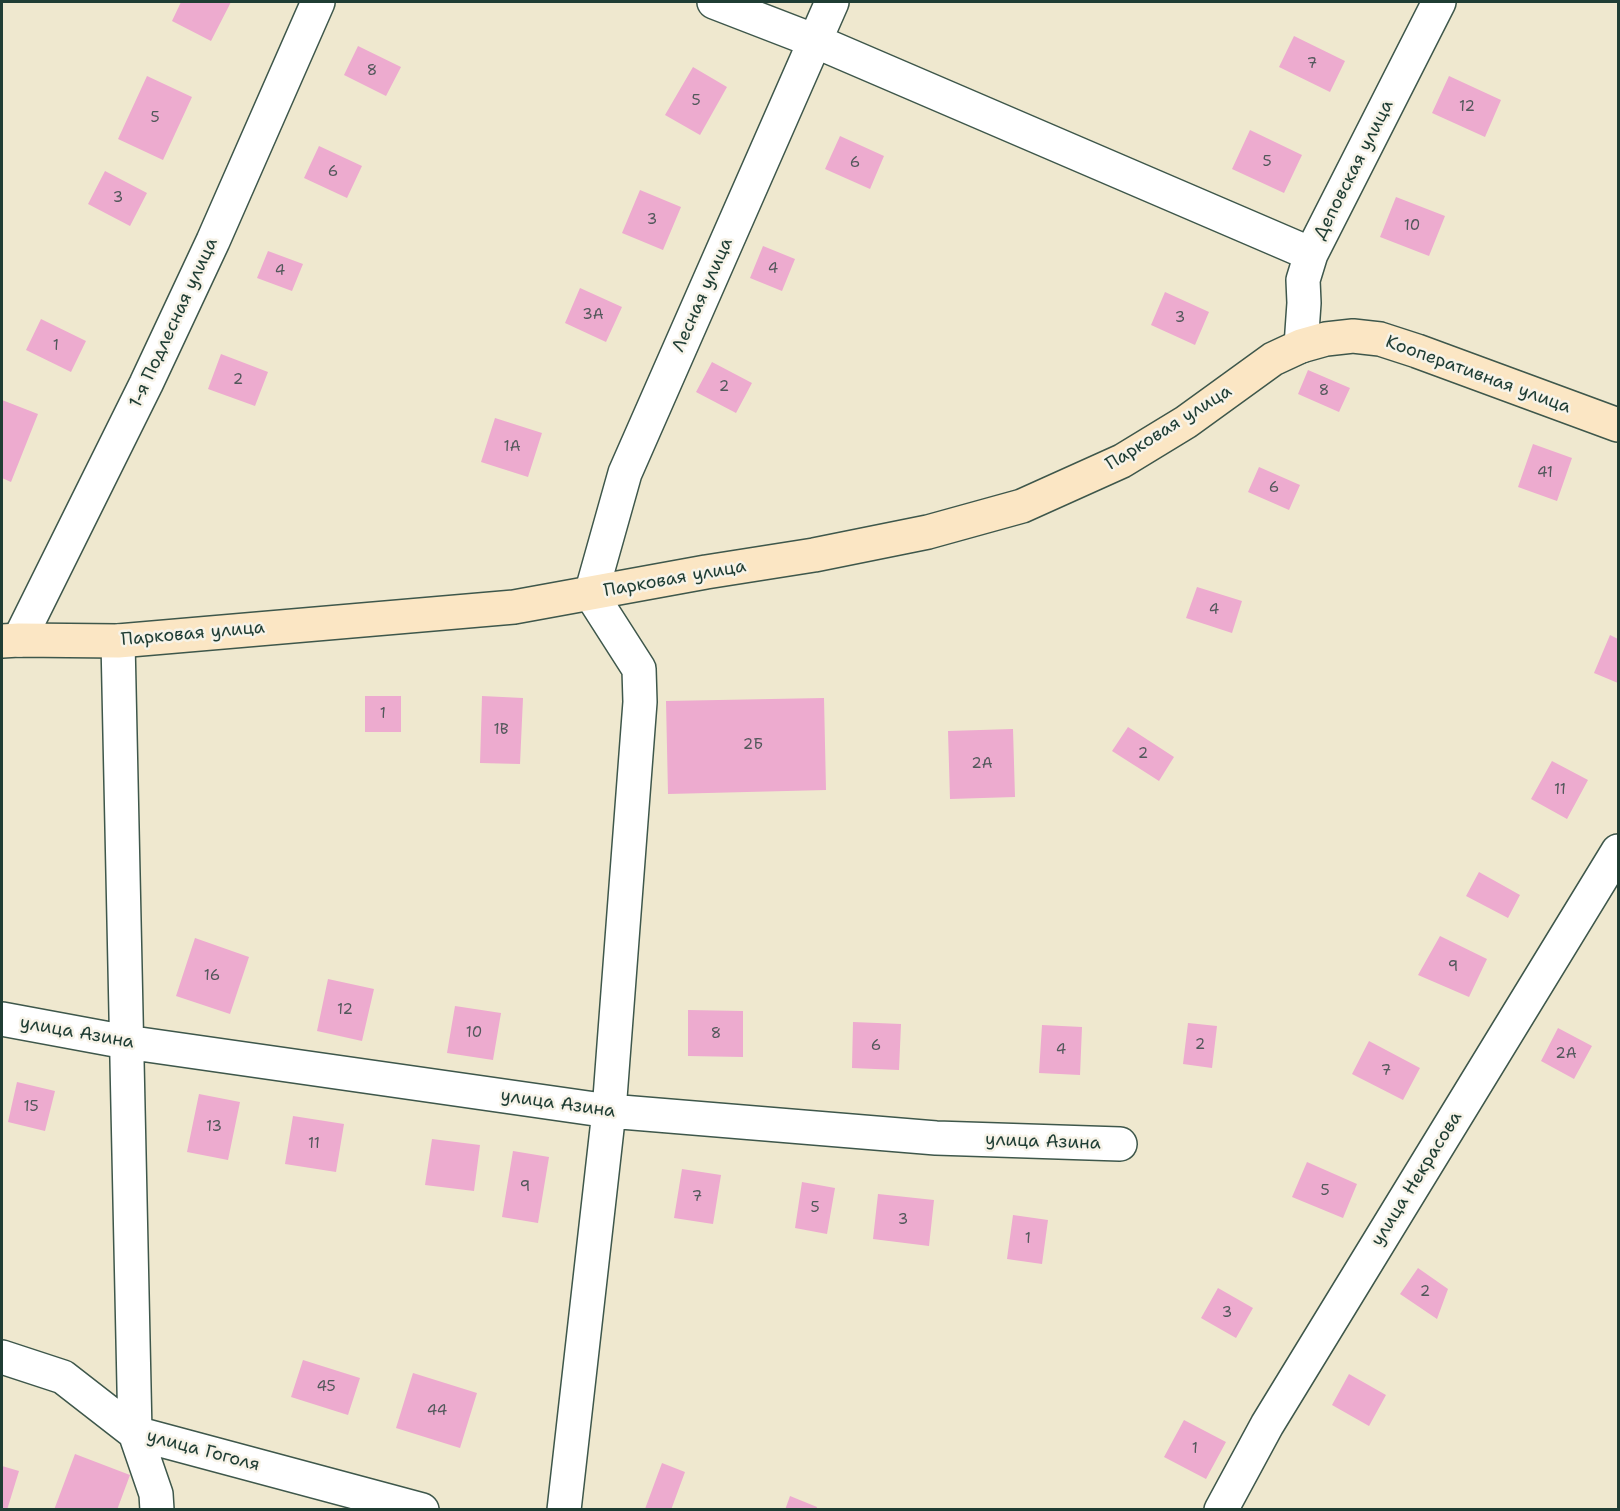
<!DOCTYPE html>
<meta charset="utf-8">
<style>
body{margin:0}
#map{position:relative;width:1620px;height:1511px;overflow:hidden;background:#efe8cf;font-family:"Shantell Sans",sans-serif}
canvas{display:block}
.frame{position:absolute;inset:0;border:3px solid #1f3d34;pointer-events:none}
</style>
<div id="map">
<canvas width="1620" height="1511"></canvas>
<div class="frame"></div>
</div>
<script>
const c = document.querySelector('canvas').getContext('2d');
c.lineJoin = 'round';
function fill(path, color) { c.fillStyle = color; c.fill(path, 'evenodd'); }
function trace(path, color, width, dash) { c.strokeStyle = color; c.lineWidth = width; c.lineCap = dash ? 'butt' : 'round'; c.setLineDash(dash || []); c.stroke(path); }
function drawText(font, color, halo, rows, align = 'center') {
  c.font = font + ' "Shantell Sans",sans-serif'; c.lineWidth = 5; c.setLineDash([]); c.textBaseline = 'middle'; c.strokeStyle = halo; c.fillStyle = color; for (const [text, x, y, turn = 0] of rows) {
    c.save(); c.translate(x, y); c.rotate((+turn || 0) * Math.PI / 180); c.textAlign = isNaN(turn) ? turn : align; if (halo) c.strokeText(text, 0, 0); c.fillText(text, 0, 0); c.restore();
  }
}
const building = new Path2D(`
 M181,2H231L211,41L172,21Z
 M1294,36L1345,61L1330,92L1279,67Z
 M358,46L401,67L386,96L344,75Z
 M693,67L727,87L700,135L665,115Z
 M147,76L192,97L163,160L118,139Z
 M1449,76L1501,100L1485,137L1432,113Z
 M1250,130L1302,155L1284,193L1232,169Z
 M840,136L884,156L870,189L825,169Z
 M319,146L362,166L347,198L304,178Z
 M105,171L147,193L130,226L88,204Z
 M640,190L681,207L663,250L622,233Z
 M1396,197L1445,216L1429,256L1380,237Z
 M763,246L795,259L782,291L750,278Z
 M268,251L303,264L292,291L257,278Z
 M580,288L622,307L606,342L565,323Z
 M1165,292L1209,312L1195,345L1151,325Z
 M41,319L86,341L71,372L26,350Z
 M221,354L268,372L255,406L208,389Z
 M712,362L752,383L736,413L696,392Z
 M1308,370L1350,388L1339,412L1298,394Z
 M2,400L38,414L11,482L2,478Z
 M495,418L542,433L528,477L481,462Z
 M1533,444L1572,458L1557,501L1518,487Z
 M1259,467L1300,485L1289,510L1248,492Z
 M1197,587L1242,601L1232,633L1186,618Z
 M1610,635L1618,639V683L1594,673Z
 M365,696H401V732H365Z
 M482,696L523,698L520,764L480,763Z
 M824,698L826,790L668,794L666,701Z
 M1128,727L1174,757L1159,781L1112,751Z
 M1013,729L1015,797L950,799L948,731Z
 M1552,761L1588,780L1567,819L1531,799Z
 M1479,872L1520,895L1508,918L1466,896Z
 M1440,936L1487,959L1469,997L1418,975Z
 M195,938L249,957L230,1014L176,996Z
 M328,979L374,989L362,1041L317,1031Z
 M455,1006L501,1013L493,1060L447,1053Z
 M688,1010L743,1011V1057L688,1056Z
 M853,1022L901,1024L899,1070L852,1068Z
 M1188,1023L1217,1026L1212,1068L1183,1064Z
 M1042,1025L1082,1027L1080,1075L1039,1073Z
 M1558,1028L1592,1046L1574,1079L1541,1061Z
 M1369,1041L1420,1068L1403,1100L1352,1074Z
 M17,1082L55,1091L45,1131L8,1122Z
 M199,1094L240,1102L228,1160L187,1152Z
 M293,1116L344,1124L336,1172L285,1164Z
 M432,1139L480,1145L474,1191L425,1185Z
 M513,1151L549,1157L538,1223L502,1217Z
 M1307,1162L1357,1184L1343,1218L1292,1197Z
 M682,1169L721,1175L713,1224L674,1218Z
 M802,1182L835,1188L827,1234L795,1228Z
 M878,1194L934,1200L929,1246L873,1239Z
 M1013,1215L1048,1220L1042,1264L1007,1259Z
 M1418,1268L1448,1289L1437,1319L1400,1294Z
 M1218,1288L1253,1308L1236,1338L1201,1318Z
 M303,1360L360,1378L348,1415L291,1397Z
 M413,1373L477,1393L460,1448L396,1428Z
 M1349,1374L1386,1395L1369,1426L1332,1405Z
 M1184,1420L1226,1442L1206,1479L1164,1457Z
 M75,1454L130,1475L117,1510H54Z
 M662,1463L685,1472L671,1510H647L645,1509Z
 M2,1466L19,1471L7,1510H2Z
 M790,1496L817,1507L816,1510H785Z`);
const street = new Path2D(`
 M714,2L815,41L1311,254
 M1301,346L1304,303L1303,280L1311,254L1439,2
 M19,640L146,384L213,241L318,2
 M118,641L135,1433L156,1494L157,1510
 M2,1019L126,1042L609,1111L936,1138L1120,1144
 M2,1357L63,1377L135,1433L422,1510
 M564,1510L609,1111L640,702L639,669L591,594L625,473L832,2
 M1221,1510L1267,1425L1618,851`);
const secondary = new Path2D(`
 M2,641L19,640L118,641L514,607L706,572L814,555L928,532L1022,506L1122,461L1186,422L1273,359L1301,346L1326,339L1353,336L1380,339L1417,351L1618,425`);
const numberNames = [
 ["7",1312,64],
 ["8",372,71],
 ["5",696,101],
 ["12",1467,107],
 ["5",155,118],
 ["5",1267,162],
 ["6",855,163],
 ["6",333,172],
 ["3",118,198],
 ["3",652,220],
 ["10",1412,226],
 ["4",773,269],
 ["4",280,271],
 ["3А",593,315],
 ["3",1180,318],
 ["1",56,346],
 ["2",238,380],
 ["2",724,387],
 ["8",1324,391],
 ["1А",512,447],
 ["41",1545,473],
 ["6",1274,488],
 ["4",1214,610],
 ["1",383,714],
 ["1В",501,730],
 ["2Б",753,745],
 ["2",1143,754],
 ["2А",982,764],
 ["11",1560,790],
 ["9",1453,967],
 ["16",212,976],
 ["12",345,1010],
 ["10",474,1033],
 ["8",716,1034],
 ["2",1200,1045],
 ["6",876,1046],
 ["4",1061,1050],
 ["2А",1566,1054],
 ["7",1386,1071],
 ["15",31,1107],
 ["13",214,1127],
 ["11",314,1144],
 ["9",525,1187],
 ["5",1325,1191],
 ["7",697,1197],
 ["5",815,1208],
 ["3",903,1220],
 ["1",1028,1239],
 ["2",1425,1292],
 ["3",1227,1313],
 ["45",326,1387],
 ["44",437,1411],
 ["1",1195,1449]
];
const streetNames = [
 ["Деповская улица",1354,170,-63],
 ["Лесная улица",703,295,-66],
 ["1-я Подлесная улица",174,323,-65],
 ["Кооперативная улица",1478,375,20],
 ["Парковая улица",1169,428,-32],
 ["Парковая улица",675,579,-10],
 ["Парковая улица",193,634,-5],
 ["улица Азина",77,1033,10],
 ["улица Азина",558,1104,8],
 ["улица Азина",1043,1142,2],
 ["улица Некрасова",1417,1179,-58],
 ["улица Гоголя",203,1451,15]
];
fill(building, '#edabcf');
trace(street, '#3e574b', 36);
trace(secondary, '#3e574b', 36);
trace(street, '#fff', 33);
trace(secondary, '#fbe6c4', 33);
drawText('15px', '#52585b', null, numberNames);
drawText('18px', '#1f3d34', '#f7f3e8', streetNames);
</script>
